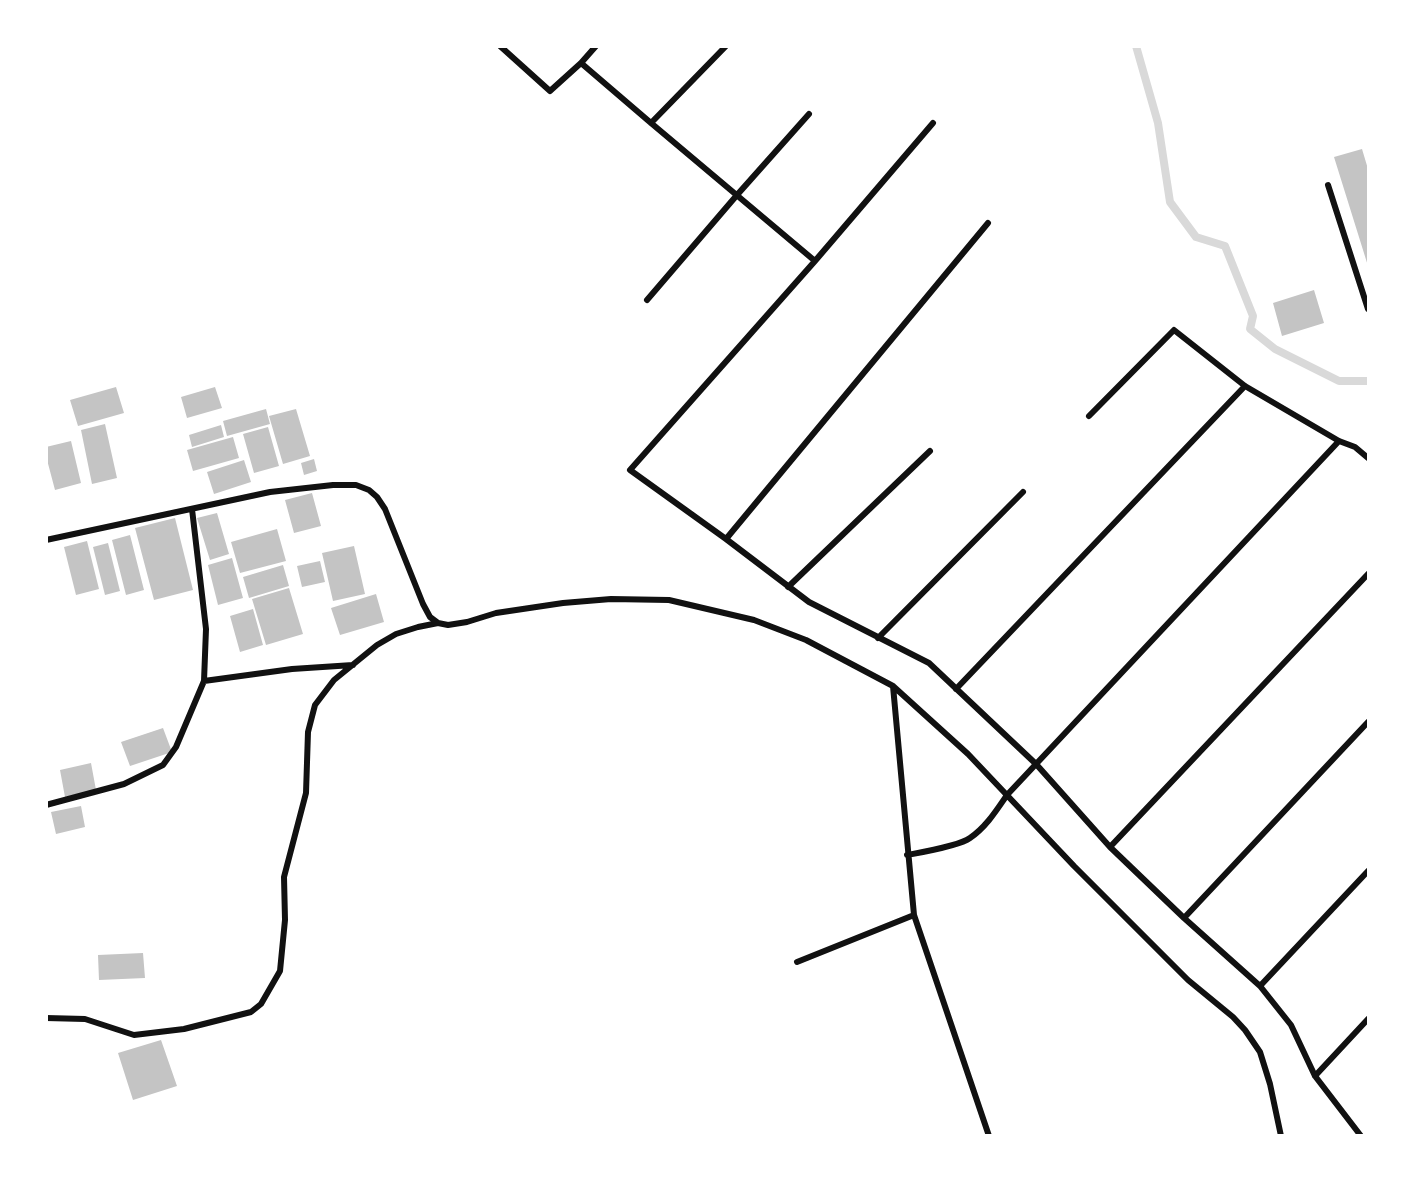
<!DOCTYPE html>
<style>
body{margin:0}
#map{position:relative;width:1415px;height:1182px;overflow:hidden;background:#fff;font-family:Quicksand,sans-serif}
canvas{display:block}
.frame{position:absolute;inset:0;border:48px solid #fff;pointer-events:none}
</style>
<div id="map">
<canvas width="1415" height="1182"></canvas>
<div class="frame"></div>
</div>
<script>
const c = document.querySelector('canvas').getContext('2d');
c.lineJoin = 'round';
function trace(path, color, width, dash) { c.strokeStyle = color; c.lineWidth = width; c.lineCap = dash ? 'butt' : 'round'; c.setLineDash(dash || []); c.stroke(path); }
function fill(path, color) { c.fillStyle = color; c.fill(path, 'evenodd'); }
const stream = new Path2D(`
 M1136,46L1158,123L1170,202L1196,237L1225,246L1253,316L1250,329L1275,349L1339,381H1368`);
const building = new Path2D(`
 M1362,149L1368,169V266L1334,157Z
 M1314,290L1324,323L1282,336L1273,303Z
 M116,387L124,413L78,426L70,400Z
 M215,387L222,408L187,418L181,397Z
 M266,409L270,424L227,436L223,421Z
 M296,409L310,456L283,464L269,416Z
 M105,424L117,478L92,484L81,430Z
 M221,425L224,437L192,447L189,435Z
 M268,427L279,466L254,473L243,434Z
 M233,437L239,458L193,471L187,450Z
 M71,441L81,483L55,490L46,456V447Z
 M314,459L317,471L304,475L301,463Z
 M244,460L251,482L214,494L207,472Z
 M312,493L321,526L294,533L285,500Z
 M217,513L229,554L210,560L197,518Z
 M175,518L193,590L154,600L135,528Z
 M277,529L286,561L240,573L231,542Z
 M130,535L144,590L126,595L112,540Z
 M87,541L99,589L76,595L64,547Z
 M108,543L120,591L105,595L93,547Z
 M354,546L365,594L333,601L322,553Z
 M232,558L243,598L218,605L208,565Z
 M320,561L325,582L302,587L297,566Z
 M283,565L289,586L249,598L243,577Z
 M289,588L303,634L266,645L252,599Z
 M376,594L384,622L340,635L331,608Z
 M253,609L263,645L240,652L230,616Z
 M163,728L172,752L130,766L121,742Z
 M91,763L96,790L65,797L60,770Z
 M81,806L85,827L56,834L51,812Z
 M143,953L145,978L99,980L98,955Z
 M161,1040L177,1086L133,1100L118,1053Z`);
const minor = new Path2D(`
 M500,46L550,91L581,63
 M596,46L581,63L651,123L815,261
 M651,123L726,46
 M933,123L815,261L630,470L726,539L809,602L929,663L1036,764L1110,847L1184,918L1260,986L1291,1025L1315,1076L1361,1136
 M1328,185L1368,309
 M647,300L737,195L809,114
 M1089,416L1174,330L1245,386L1339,441L1355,447L1368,458
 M192,509L206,629L204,681L292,669L353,665
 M726,539L988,223
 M46,540L270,492L333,485H356L369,490L377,497L385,509L423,604L430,617L438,623L448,625L467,622L496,613L563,603L611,599L669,600L754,620L806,640L893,686L968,754L1074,866L1188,980L1233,1017L1245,1030L1260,1052L1270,1084L1281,1136
 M788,587L930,451
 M878,638L1023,492
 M893,686L914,915L989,1136
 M956,689L1245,386
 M46,805L124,784L163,765L176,747L204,681
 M1110,847L1368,574
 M907,855C923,852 959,846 970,838C986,827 996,811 1007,795L1339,441
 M1184,918L1368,722
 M797,962L914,915
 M1260,986L1368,871
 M46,1018L85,1019L134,1035L184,1029L251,1012L261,1004L280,971L285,920L284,877L306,793L308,732L315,705L334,680L377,645L396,634L418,627L438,623
 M1315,1076L1368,1019`);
trace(stream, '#d9d9d9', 8);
fill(building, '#c4c4c4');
trace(minor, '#111', 6);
</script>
